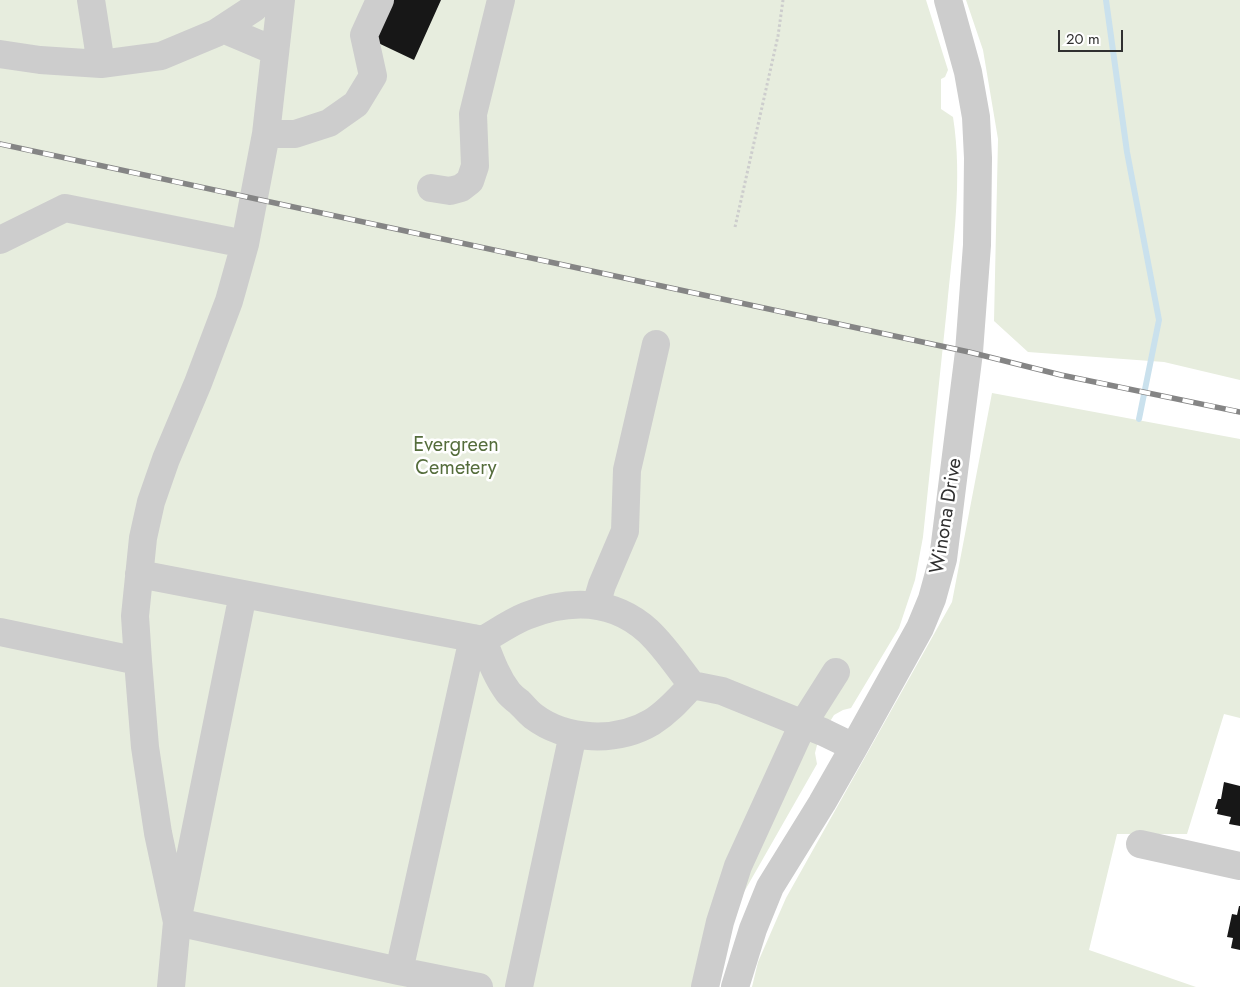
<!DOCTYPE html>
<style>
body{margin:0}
#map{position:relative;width:1240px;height:987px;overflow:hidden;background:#fff;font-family:Jost,sans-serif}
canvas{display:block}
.scale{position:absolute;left:1058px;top:30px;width:65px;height:22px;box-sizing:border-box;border:2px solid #303030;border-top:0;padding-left:6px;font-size:15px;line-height:18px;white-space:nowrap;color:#303030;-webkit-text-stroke:4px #fff;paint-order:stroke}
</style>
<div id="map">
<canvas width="1240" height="987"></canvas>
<div class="scale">20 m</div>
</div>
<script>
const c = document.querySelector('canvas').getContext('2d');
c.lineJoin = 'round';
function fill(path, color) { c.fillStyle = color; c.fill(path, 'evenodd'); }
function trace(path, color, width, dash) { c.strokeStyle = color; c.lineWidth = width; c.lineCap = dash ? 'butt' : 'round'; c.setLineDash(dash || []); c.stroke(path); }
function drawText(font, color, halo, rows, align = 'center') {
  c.font = font + ' Jost,sans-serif'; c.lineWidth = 5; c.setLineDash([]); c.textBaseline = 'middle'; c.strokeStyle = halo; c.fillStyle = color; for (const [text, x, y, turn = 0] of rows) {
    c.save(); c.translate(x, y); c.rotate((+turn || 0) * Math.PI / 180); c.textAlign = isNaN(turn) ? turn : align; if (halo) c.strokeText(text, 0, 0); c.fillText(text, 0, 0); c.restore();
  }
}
const green = new Path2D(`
 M0,0H926L948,70L945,77L941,79V109L953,117C963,180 953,244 947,307C939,383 931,460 923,537L915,580L899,628L851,708L843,710L834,715L818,741L815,753L817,764L740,899L711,987H0Z
 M966,0H1240V380L1164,362L1028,352L994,321L998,139L983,50Z
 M992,393L1240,439V718L1224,714L1187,834H1117L1089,950L1196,987H752L758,962L786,898L952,602Z`);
const stream = new Path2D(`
 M1106,0L1127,152L1159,320L1139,419`);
const building = new Path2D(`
 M393,0H441L414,60L374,41Z
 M1224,782L1240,786V826L1229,824L1231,817L1217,814L1218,809H1215L1218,799H1221Z
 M1239,906H1240V950L1231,948L1233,938L1227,937L1232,914L1237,915Z`);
const path = new Path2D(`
 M735,227L778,36L783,0`);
const minor = new Path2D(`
 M91,0L101,64
 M223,29L275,51
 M0,54L40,60L101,64L161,56L216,33L254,8L261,0
 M266,134H295L329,123L356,104L373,76L364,35L380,0
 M431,188L450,191L461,188L470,181L475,166L473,114L501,0
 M0,240L65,208L245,244
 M139,574L483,640C497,632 511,622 526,616C569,599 613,599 648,631C665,647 678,667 692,685L722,691L823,732L854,747
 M243,594L177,922L399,971L479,987
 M596,605L602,585L625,531L627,470L656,344
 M0,632L138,661
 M483,640C490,658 496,676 508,692C511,696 515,699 519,702C524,707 528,712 533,716C566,741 617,743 652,722C668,712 680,698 692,685
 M1140,844L1240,866
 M399,971L473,638
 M171,987L177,922L158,833L145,747L138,661L135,616L143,538L151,502L166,459L198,383L229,301L245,244L266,134L281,0
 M519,987L573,734
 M705,987L720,922L738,866L803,724L836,672
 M735,987L753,929L770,887L822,803L854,747L920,628L932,599L943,559L969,352L977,245L978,158L976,117L968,72L948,0`);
const rail = new Path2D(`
 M0,144L969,352L1061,375L1240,412`);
const parkNames = [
 ["Evergreen",456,446],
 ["Cemetery",456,469]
];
const streetNames = [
 ["Winona Drive",947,516,-81]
];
fill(green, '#e7edde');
trace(stream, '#cae1ed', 6);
fill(building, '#171717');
trace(path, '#cdcdcd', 3, [2.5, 2.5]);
trace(minor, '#cdcdcd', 28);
trace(rail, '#858585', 5.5);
trace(rail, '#fff', 4, [11]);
drawText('20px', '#556d3c', '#fff', parkNames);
drawText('20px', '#303030', '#fff', streetNames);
</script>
